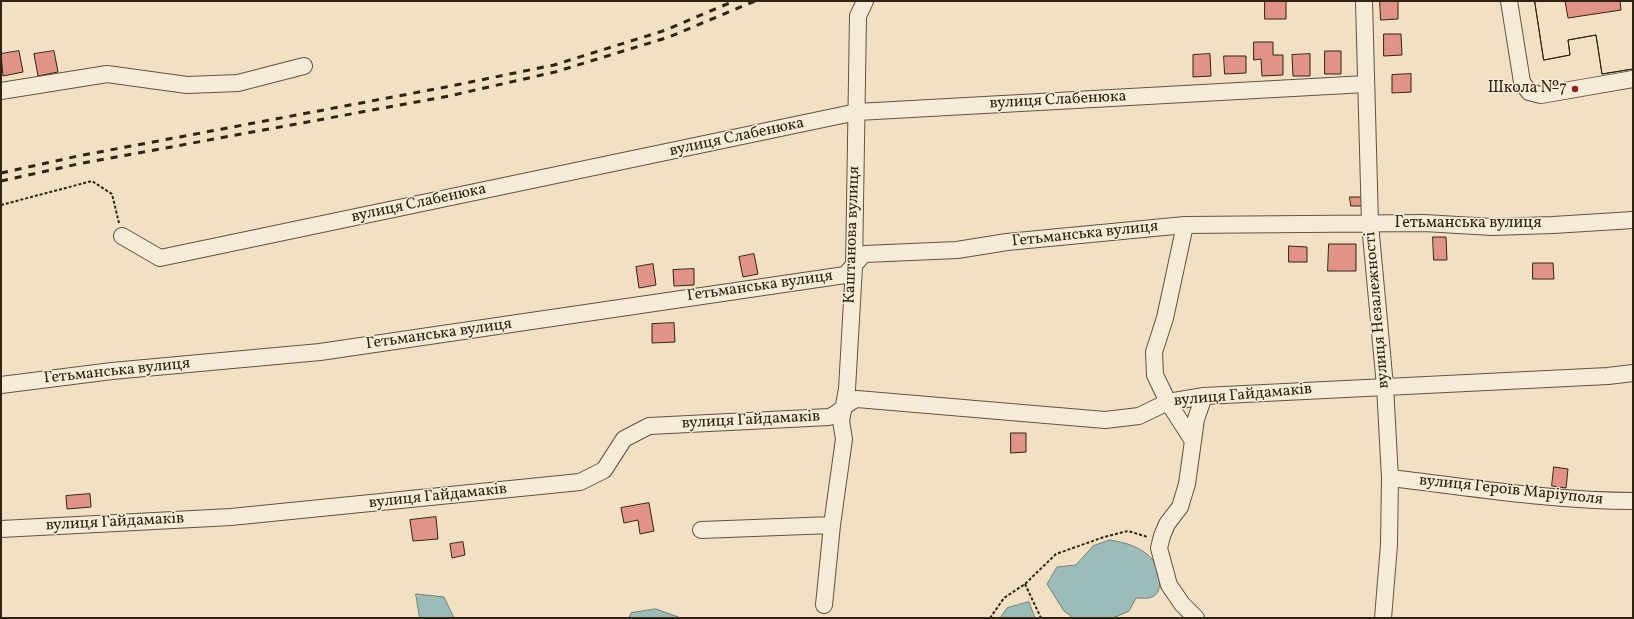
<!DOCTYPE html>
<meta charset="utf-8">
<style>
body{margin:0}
#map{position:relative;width:1634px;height:619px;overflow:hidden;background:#f1e0c4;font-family:Vollkorn,serif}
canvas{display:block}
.frame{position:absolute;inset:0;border:2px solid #312311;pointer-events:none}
</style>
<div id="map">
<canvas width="1634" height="619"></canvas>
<div class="frame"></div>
</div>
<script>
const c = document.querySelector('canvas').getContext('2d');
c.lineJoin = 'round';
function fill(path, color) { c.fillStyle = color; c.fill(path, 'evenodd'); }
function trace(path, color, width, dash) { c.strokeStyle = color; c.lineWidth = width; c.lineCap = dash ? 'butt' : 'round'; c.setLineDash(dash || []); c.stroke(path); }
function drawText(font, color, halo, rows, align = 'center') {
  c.font = font + ' Vollkorn,serif'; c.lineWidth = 3; c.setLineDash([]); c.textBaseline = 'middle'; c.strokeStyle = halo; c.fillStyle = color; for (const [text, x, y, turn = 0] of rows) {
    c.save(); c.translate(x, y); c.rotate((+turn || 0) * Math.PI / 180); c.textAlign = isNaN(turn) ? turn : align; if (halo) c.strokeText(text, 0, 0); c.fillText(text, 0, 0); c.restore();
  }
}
const water = new Path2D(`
 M1110,540C1126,543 1140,546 1152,559C1159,567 1165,592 1152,597C1148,599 1141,598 1136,598L1129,611L1113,618H1070L1071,616L1064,611L1047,584L1057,567L1076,565L1093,546Z
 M416,594L444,597L454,618H420Z
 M1029,602L1035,618H1000L1007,608Z
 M656,609L681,618H629L631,613Z`);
const building = new Path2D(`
 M1265,1H1286V19H1265Z
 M1380,1H1398V19L1381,20Z
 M1535,1H1565L1568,18L1621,10L1620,1H1633V69L1602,74L1596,35L1568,40L1570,55L1544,60Z
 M1535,1H1633V69L1602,74L1596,35L1568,40L1570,55L1544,60Z
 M1384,34H1401L1402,55L1384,56Z
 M1254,42H1273V55H1283V75L1262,76L1261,59L1254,60Z
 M19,51L23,72L3,76L1,54Z
 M54,51L58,72L38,76L34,54Z
 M1325,51H1341V74H1325Z
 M1210,54L1211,76L1193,77V55Z
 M1310,54V76H1293L1292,55Z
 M1224,56H1246V73L1225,74Z
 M1411,74V92L1392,93V75Z
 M1350,197H1362V206H1351Z
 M1433,237H1446L1447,260H1434Z
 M1329,244H1356V271H1328Z
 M1289,246L1307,247V262H1289Z
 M754,254L758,274L743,277L739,257Z
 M1533,263H1553L1554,279H1533Z
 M653,264L656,285L639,288L636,267Z
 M694,269V285L674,286L673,270Z
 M674,323L675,342L652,343V324Z
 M1011,433H1026V452L1011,453Z
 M1554,467L1568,469L1566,488L1552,486Z
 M90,494L91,507L67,509L66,496Z
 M649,503L654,531L640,534L638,520L624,523L621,508Z
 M436,517L438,539L413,541L410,520Z
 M463,542L465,555L452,558L450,544Z`);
const path = new Path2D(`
 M1,205L92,181L112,194L119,223
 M1025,584L1041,618
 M990,618L1004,598L1025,584L1056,554L1104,537L1128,531L1148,537`);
const minor = new Path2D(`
 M1364,1L1370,224L1385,386L1390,478L1389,545L1383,618
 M1509,1L1522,82L1529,92L1541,95L1633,79
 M1,91L107,74L187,85L238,83L304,66
 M1185,225L1165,318L1154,352L1155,375L1168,402L1193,441
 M122,236L160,258L857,112L1366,84
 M1,385L112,371L320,352L845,275L864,254L957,250L1007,242L1185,225L1424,223L1492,227L1553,225L1633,220
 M1390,478C1469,487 1553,501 1633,501
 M1,529L231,517L580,482L604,470L624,439L649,426L829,417C841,413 846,402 857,399L1105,420L1139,416L1168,402L1204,396L1608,376L1633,373
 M701,530L832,525
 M824,605L832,525L844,439L841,421L847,389L854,267L858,16L865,1
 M1196,618L1182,604L1169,585L1159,548L1162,536L1167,524L1180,507L1187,484L1196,419L1204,396`);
const rail = new Path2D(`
 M1,173L78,156L446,87L554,65L666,30L734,1
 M1,181L78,164L449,96L555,72L669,37L755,1`);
const markers = [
 [1575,89,4,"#8f2418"]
];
const poiNames = [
 ["Школа №7",1567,89]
];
const streetNames = [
 ["вулиця Слабенюка",1058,101,-3],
 ["вулиця Слабенюка",737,138,-12],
 ["вулиця Слабенюка",419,204,-12],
 ["Гетьманська вулиця",1468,224],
 ["Каштанова вулиця",853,235,-88],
 ["Гетьманська вулиця",1085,235,-6],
 ["Гетьманська вулиця",760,287,-8],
 ["вулиця Незалежності",1378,310,-95],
 ["Гетьманська вулиця",439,335,-8],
 ["Гетьманська вулиця",117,372,-6],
 ["вулиця Гайдамаків",1243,396,-5],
 ["вулиця Гайдамаків",751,421,-3],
 ["вулиця Героїв Маріуполя",1511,491,6],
 ["вулиця Гайдамаків",438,497,-6],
 ["вулиця Гайдамаків",115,523,-3]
];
fill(water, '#9cbcba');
trace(water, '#717f76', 1);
fill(building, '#e19388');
trace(building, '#312311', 1);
trace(minor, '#61523e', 18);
trace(path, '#312311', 2, [3, 2]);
trace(minor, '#f6ebd9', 16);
trace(rail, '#312311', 3, [7, 7]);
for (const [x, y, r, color] of markers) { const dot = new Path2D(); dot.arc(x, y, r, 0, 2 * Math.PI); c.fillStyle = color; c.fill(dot); trace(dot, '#f6ebd9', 1.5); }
drawText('16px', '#312311', '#f6ebd9', poiNames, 'right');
drawText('16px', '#312311', '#f6ebd9', streetNames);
</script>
